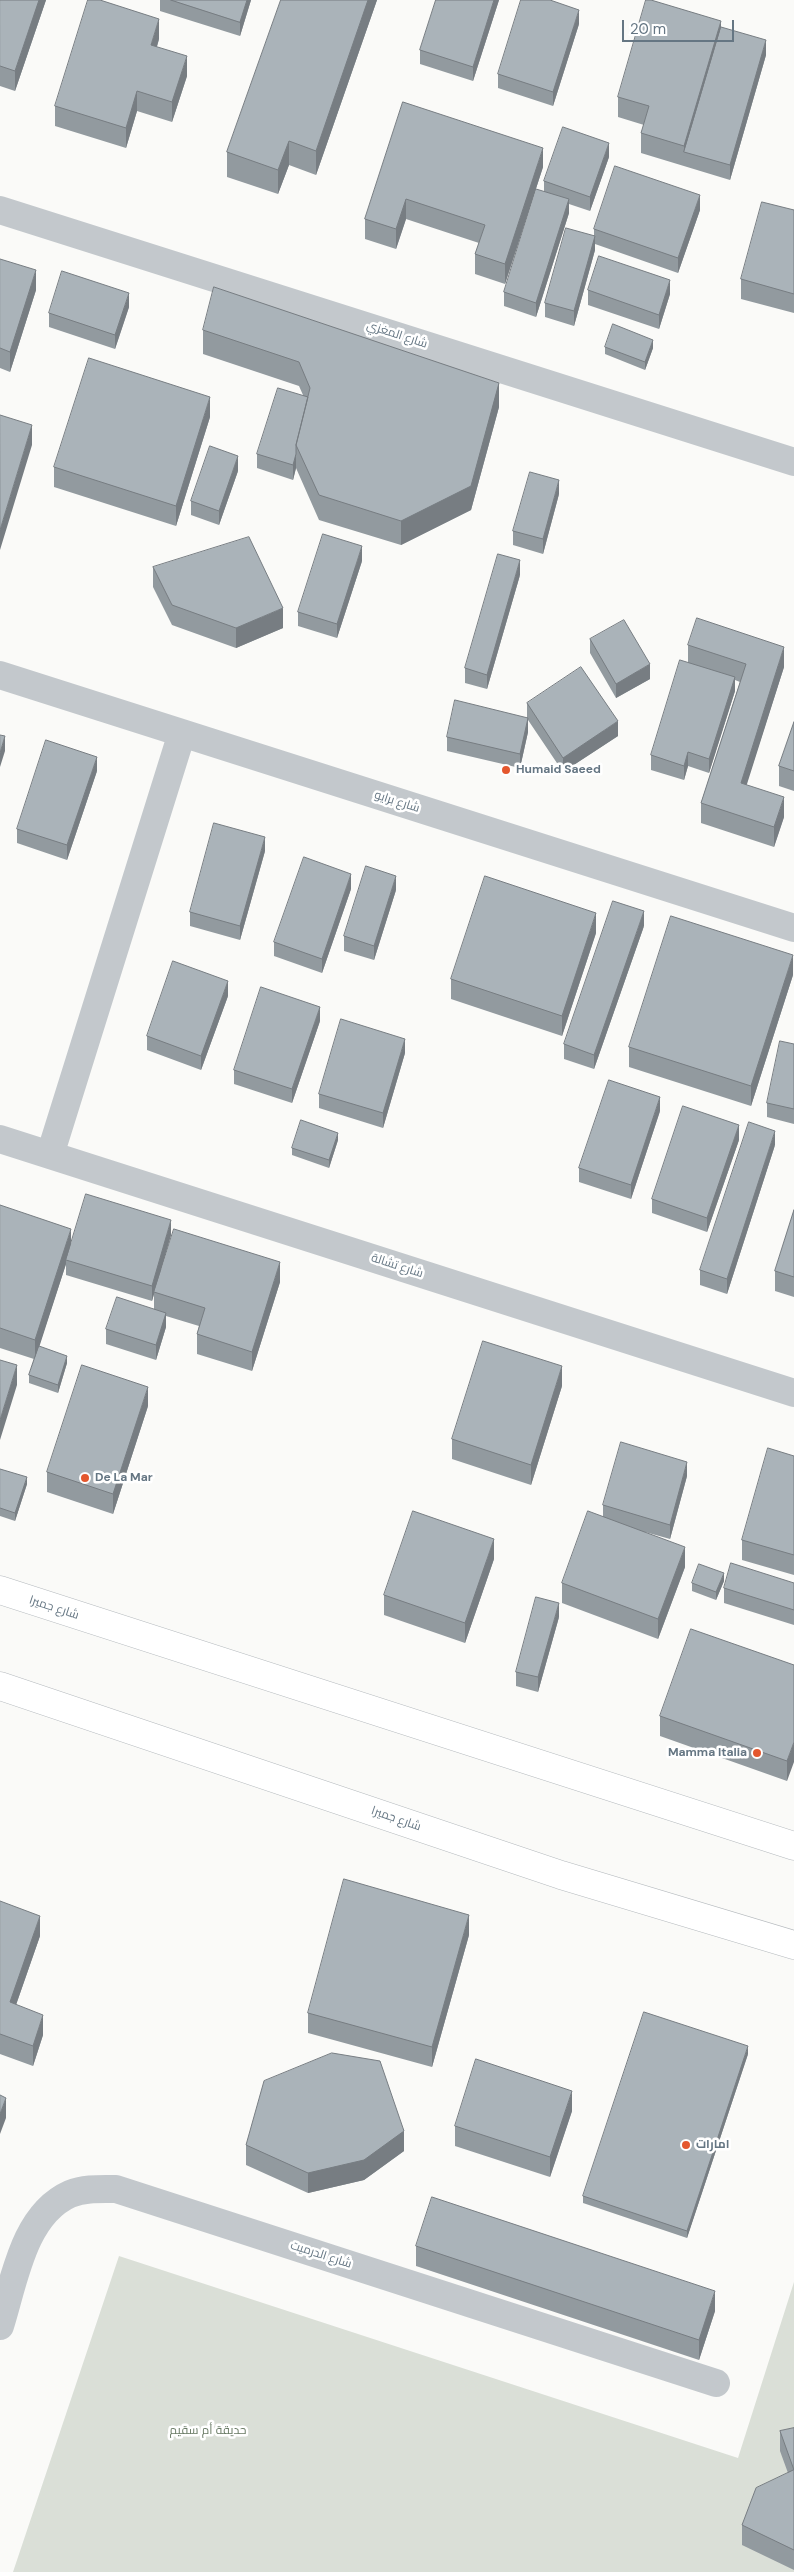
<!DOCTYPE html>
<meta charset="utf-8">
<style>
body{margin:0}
#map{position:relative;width:794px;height:2572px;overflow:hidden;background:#fafaf8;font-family:"DM Sans",sans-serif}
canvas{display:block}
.scale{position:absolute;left:622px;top:20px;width:112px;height:22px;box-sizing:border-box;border:2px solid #657683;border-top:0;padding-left:6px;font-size:15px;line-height:18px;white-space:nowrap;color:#657683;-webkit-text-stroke:4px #fff;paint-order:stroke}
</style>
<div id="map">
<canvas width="794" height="2572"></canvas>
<div class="scale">20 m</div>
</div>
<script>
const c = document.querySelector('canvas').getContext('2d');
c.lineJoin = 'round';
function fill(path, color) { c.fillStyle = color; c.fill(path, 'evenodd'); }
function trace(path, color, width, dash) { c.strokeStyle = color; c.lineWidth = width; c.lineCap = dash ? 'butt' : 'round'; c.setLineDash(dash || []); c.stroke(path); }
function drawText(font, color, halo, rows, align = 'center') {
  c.font = font + ' "DM Sans",Cairo,sans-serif'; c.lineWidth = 5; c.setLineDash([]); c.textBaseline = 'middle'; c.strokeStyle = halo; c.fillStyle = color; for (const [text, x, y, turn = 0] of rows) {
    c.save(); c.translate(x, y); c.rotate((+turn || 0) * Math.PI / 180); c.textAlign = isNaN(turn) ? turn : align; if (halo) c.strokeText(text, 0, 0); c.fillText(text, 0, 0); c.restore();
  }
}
const green = new Path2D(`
 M119,2256L738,2458L794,2282V2572H13Z`);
const minor = new Path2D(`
 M0,210L794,462
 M0,675L794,928
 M0,1139L794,1393
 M50,1155L182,733
 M0,2326C14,2282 23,2215 70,2194C85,2188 100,2189 116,2189L716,2383`);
const primary = new Path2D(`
 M0,1590L794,1846
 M0,1686L561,1875L794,1945`);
const wall = new Path2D(`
 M0,0H46L15,91L0,86Z
 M160,0H251L240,36L160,11Z
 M281,0H377L316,175L289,165L278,194L227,177V152Z
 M436,0H499L473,81L420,64V50Z
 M579,24L553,106L498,88V74Z
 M721,27L766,55L730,180L641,153V133L644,125L618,117V97Z
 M159,39L157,47L187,76L172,122L137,111L126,148L55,126V106Z
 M403,102L543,167L505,284L475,274V254L479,243L406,219L396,249L365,239V219Z
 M609,157L590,211L569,204V213L536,317L504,306V292L544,191V181Z
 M700,210L678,273L595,244V250L574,326L545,317V303L594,235V229Z
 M794,210V313L741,299V279Z
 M0,259L36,290L10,372L0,368Z
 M588,290L670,294L659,329L588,305Z
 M129,307L115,349L49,327V313Z
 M203,330L499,407L471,510L401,545L319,520L296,468L293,480L257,468V454L303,395L299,386L203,354Z
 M605,347L653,348L645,370L605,354Z
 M210,417L176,526L54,487V467Z
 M238,471L219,525L191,515V501Z
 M559,494L543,554L513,545V531Z
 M362,561L337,638L298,626V612Z
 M153,567L283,628L236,648L172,625L153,587Z
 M520,575L487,689L465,683V668Z
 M590,639L650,679L616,698L590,653Z
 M688,645L784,667L746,785L784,817L774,847L701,823V803L740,682L735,680V691L709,773L688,766L684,780L651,770V755L688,662Z
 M527,703L618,736L563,772L528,720V732L520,768L447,751V737L527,718Z
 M794,722V791L779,786V766Z
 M97,771L67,860L17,843V829Z
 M265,851L240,940L190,926V912Z
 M351,889L322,973L274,956V942Z
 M396,890L374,960L344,951V936Z
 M644,926L594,1069L564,1059V1044Z
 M596,933L562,1036L451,999V979Z
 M793,975L751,1106L629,1067V1047Z
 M228,996L201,1070L147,1050V1036Z
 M320,1021L292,1103L234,1084V1070Z
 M794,1044V1124L767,1117V1103Z
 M405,1053L383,1128L319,1108V1094Z
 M660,1111L631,1199L579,1182V1168Z
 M338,1140L329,1168L292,1155V1148Z
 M739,1140L707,1232L652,1213V1199Z
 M775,1145L727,1294L700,1285V1270Z
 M0,1205L71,1243L171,1235L161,1269L280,1282L252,1371L197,1354V1334L199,1326L166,1316V1327L156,1360L106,1344V1329L154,1309V1294L152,1301L66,1275V1264L39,1346L67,1363L58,1393L29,1383V1375L34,1359L0,1348Z
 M794,1210V1297L775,1291V1271Z
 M562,1386L531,1485L452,1459V1439Z
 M148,1406L113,1514L47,1492V1472Z
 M794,1456V1575L742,1560V1540Z
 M0,1469L27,1484L15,1521L0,1516Z
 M687,1476L670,1539L645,1532L685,1567L658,1639L562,1603V1583L603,1516V1505Z
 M494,1559L465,1643L384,1615V1595Z
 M724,1581L716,1600L692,1591V1583Z
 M794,1583V1625L724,1603V1588Z
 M559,1617L538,1692L516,1686V1672Z
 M794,1665L787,1781L660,1736V1716Z
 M0,1901L40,1936L16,2005L43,2035L33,2066L0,2054Z
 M469,1935L432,2067L308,2033V2013Z
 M748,2054L687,2238L583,2203V2196Z
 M572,2111L550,2177L455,2146V2126Z
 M246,2145L404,2151L364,2180L308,2193L246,2165Z
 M416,2246L715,2311L699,2360L416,2266Z
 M794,2428V2570L742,2545V2525L788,2473L780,2451V2431Z`);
const shadedWall = new Path2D(`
 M39,0H46L15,91V71Z
 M247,0H251L240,36V22Z
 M368,0H377L316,175V151Z
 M494,0H499L473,81V67Z
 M579,10V24L553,106V92Z
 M159,19V39L151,65V45Z
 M721,21V41L684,152V146Z
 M766,40V55L730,180V165Z
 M187,56V76L172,122V102Z
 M137,91V111L126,148V128Z
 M289,141V165L278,194V170Z
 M609,143V157L590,211V197Z
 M543,148V167L505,284V264Z
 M700,195V210L678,273V258Z
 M406,199V219L396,249V229Z
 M569,199V213L536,317V303Z
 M595,236V250L574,326V311Z
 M36,270V290L10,372V352Z
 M670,280V294L659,329V315Z
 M129,293V307L115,349V335Z
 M653,340V348L645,370V362Z
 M499,383V407L471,510L401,545V521Z
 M210,397V417L176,526V506Z
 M32,425V445L0,550V530Z
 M296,454V468L293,480V465Z
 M238,456V471L219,525V511Z
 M559,480V494L543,554V539Z
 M362,546V561L337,638V624Z
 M520,560V575L487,689V675Z
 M283,608V628L236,648V628Z
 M784,647V667L741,803V783Z
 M650,664V679L616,698V684Z
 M735,677V691L709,773V759Z
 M528,718V732L520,768V754Z
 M618,721V736L563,772V758Z
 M5,736V751L0,767V753Z
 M688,752V766L684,780V766Z
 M97,757V771L67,860V845Z
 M784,797V817L774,847V827Z
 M265,837V851L240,940V926Z
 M351,874V889L322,973V959Z
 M396,876V890L374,960V946Z
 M644,911V926L594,1069V1055Z
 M596,913V933L562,1036V1016Z
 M793,955V975L751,1106V1086Z
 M228,981V996L201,1070V1056Z
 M320,1007V1021L292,1103V1089Z
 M405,1039V1053L383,1128V1113Z
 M660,1097V1111L631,1199V1185Z
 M739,1125V1140L707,1232V1218Z
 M775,1131V1145L727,1294V1279Z
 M338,1133V1140L329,1168V1160Z
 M171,1220V1235L152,1301V1286Z
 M71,1229V1249L66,1260V1264L35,1360V1340Z
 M280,1262V1282L252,1371V1352Z
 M166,1313V1327L156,1360V1345Z
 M67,1356V1363L58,1393V1385Z
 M17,1365V1385L0,1440V1420Z
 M562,1366V1386L531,1485V1465Z
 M148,1387V1406L113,1514V1494Z
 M687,1462V1476L670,1539V1525Z
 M27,1477V1484L15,1521V1513Z
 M494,1539V1559L465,1643V1623Z
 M685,1547V1567L658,1639V1619Z
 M724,1573V1581L716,1600V1592Z
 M559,1603V1617L538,1692V1677Z
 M794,1742V1762L787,1781V1761Z
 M469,1915V1935L432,2067V2047Z
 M40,1916V1936L10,2022V2002Z
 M43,2015V2035L33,2066V2046Z
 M748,2046V2054L687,2238V2231Z
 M572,2091V2111L550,2177V2157Z
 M6,2098V2118L0,2134V2114Z
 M404,2131V2151L364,2180L308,2193V2173Z
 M715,2291V2311L699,2360V2340Z`);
const building = new Path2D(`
 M0,0H39L15,71L0,66Z
 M88,0H100L159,19L151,45L187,56L172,102L137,91L126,128L55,106Z
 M171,0H247L240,22Z
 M281,0H368L316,151L289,141L278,170L227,152Z
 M436,0H494L473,67L420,50Z
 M521,0H550L579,10L553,92L498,74Z
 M646,0H651L721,21L684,146L641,133L649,106L618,97Z
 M721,27L766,40L730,165L684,152Z
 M403,102L543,148L505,264L475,254L485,225L406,199L396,229L365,219Z
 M563,127L609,143L590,197L544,181Z
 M615,166L700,195L678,258L594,229Z
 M536,189L569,199L536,303L504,292Z
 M762,202L794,210V294L741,279Z
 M566,228L595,236L574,311L545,303Z
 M599,256L670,280L659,315L588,290Z
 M0,259L36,270L10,352L0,348Z
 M62,271L129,293L115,335L49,313Z
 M214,287L499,383L471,486L401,521L319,495L296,445L310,388L299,362L203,330Z
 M613,324L653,340L645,362L605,347Z
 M89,358L210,397L176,506L54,467Z
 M278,388L308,397L296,445V454L293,465L257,454Z
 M0,415L32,425L0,530Z
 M210,446L238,456L219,511L191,501Z
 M530,472L559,480L543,539L513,531Z
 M323,534L362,546L337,624L298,612Z
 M249,537L283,608L236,628L172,605L153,567Z
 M498,554L520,560L487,675L465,668Z
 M697,618L784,647L741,783L784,797L774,827L701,803L746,664L688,645Z
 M624,620L650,664L616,684L590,639Z
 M680,660L735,677L709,759L688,752L684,766L651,755Z
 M581,667L618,721L563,758L527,703Z
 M455,700L528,718L520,754L447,737Z
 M794,722V771L779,766Z
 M0,735L5,736L0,753Z
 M46,740L97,757L67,845L17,829Z
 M214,823L265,837L240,926L190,912Z
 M304,857L351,874L322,959L274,942Z
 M366,866L396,876L374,946L344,936Z
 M485,876L596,913L562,1016L451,979Z
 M613,901L644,911L594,1055L564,1044Z
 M671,916L793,955L751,1086L629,1047Z
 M173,961L228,981L201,1056L147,1036Z
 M261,987L320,1007L292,1089L234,1070Z
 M341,1019L405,1039L383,1113L319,1094Z
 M780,1041L794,1044V1109L767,1103Z
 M609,1080L660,1097L631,1185L579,1168Z
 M683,1106L739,1125L707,1218L652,1199Z
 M301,1120L338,1133L329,1160L292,1148Z
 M749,1122L775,1131L727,1279L700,1270Z
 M86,1194L171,1220L152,1286L66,1260Z
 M0,1205L71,1229L35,1340L0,1328Z
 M794,1210V1277L775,1271Z
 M174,1229L280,1262L252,1352L197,1334L205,1308L154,1292Z
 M117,1297L166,1313L156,1345L106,1329Z
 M483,1341L562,1366L531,1465L452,1439Z
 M39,1346L67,1356L58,1385L29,1375Z
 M0,1360L17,1365L0,1420Z
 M82,1365L148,1387L113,1494L47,1472Z
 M621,1442L687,1462L670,1525L603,1505Z
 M768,1448L794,1456V1555L742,1540Z
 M0,1469L27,1477L15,1513L0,1508Z
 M413,1511L494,1539L465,1623L384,1595Z
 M588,1511L685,1547L658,1619L562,1583Z
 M731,1563L794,1583V1610L724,1588Z
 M699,1564L724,1573L716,1592L692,1583Z
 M536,1597L559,1603L538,1677L516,1672Z
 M691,1629L794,1665V1742L787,1761L660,1716Z
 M344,1879L469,1915L432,2047L308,2013Z
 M0,1901L40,1916L10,2002L43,2015L33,2046L0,2034Z
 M644,2012L748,2046L687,2231L583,2196Z
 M332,2053L380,2061L404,2131L364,2160L308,2173L246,2145L264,2081Z
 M476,2059L572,2091L550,2157L455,2126Z
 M0,2095L6,2098L0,2114Z
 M432,2197L715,2291L699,2340L416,2246Z
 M794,2428V2470L780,2431Z
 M794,2470V2550L742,2525L756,2488Z`);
const markers = [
 [506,770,5,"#e4572e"],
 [85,1478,5,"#e4572e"],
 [757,1753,5,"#e4572e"],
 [686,2145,5,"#e4572e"]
];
const streetNames = [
 ["شارع المغزي",397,335,18],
 ["شارع برايو",397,802,18],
 ["شارع تشالة",397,1266,18],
 ["شارع جميرا",54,1608,18],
 ["شارع جميرا",396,1819,19],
 ["شارع الدرميت",321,2255,18]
];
const poiNames = [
 ["Humaid Saeed",516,770],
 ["De La Mar",95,1478],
 ["Mamma Italia",747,1753,"right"],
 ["امارات",696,2145]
];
const parkNames = [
 ["حديقة أم سقيم",208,2431]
];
fill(green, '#dadfd7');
trace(primary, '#b5babe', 29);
trace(minor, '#c3c8cc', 28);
trace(primary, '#fff', 28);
fill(wall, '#929a9f');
fill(shadedWall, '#777d82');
fill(building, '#aab3b9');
trace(building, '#777d82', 1);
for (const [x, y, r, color] of markers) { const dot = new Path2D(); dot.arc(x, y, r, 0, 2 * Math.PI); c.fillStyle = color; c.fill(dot); trace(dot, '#fff', 2); }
drawText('12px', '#657683', '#fff', streetNames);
drawText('bold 12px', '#657683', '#fff', poiNames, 'left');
drawText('12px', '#687a64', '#fff', parkNames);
</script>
